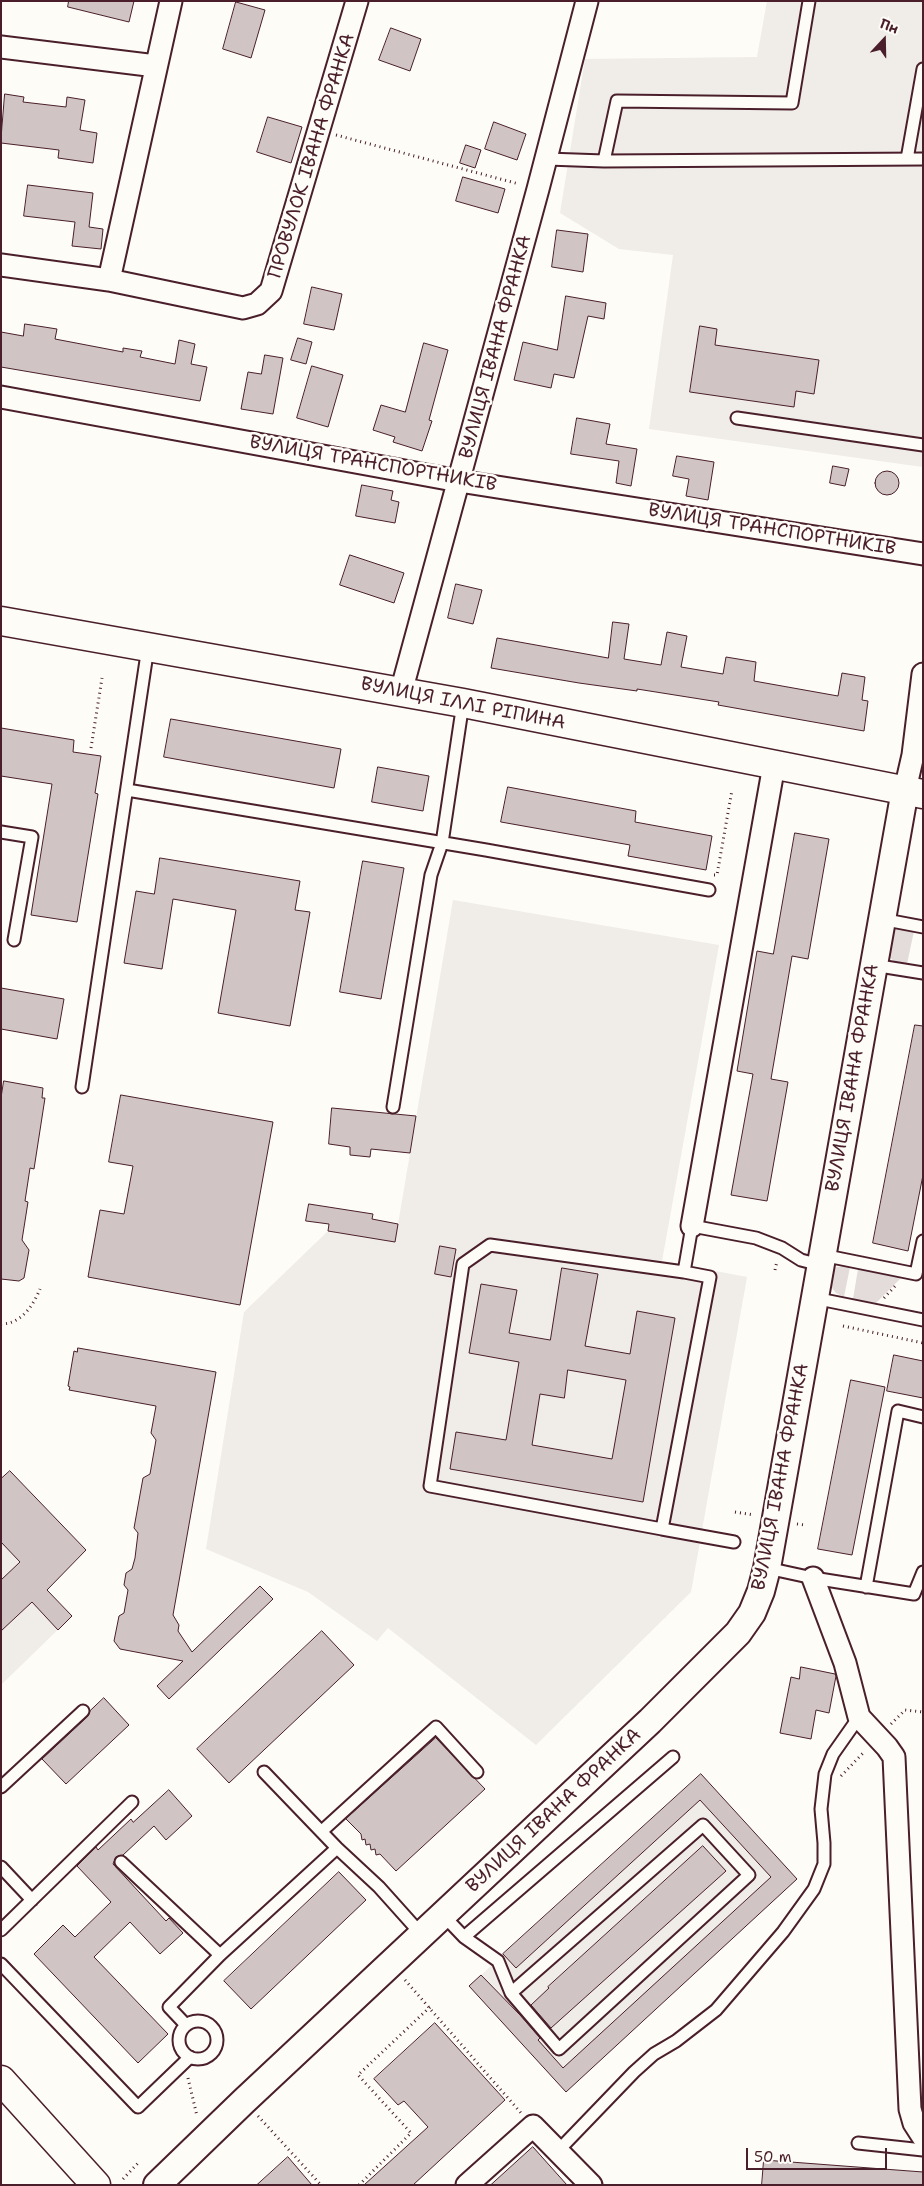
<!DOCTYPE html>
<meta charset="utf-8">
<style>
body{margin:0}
#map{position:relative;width:924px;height:2186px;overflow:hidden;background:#fdfcf7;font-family:"Shantell Sans",sans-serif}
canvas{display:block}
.frame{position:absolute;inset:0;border:2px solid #4a1f2b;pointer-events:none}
.north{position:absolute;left:859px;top:15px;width:50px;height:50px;-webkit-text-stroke:4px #fdfcf7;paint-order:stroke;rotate:21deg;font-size:14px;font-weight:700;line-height:20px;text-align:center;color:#4a1f2b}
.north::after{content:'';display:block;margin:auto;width:18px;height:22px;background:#4a1f2b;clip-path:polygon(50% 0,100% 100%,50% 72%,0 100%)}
.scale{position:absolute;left:746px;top:2148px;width:141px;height:22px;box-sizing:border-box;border:2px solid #4a1f2b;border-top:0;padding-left:6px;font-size:15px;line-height:18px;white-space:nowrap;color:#4a1f2b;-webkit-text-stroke:4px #fdfcf7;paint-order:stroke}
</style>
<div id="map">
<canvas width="924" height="2186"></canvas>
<div class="frame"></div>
<div class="north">Пн</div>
<div class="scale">50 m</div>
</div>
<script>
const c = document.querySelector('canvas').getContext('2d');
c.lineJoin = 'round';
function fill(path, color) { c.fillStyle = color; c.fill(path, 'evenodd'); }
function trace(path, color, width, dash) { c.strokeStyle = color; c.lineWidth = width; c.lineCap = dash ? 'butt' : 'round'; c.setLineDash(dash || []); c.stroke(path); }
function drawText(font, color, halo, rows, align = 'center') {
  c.font = font + ' "Shantell Sans",sans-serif'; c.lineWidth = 5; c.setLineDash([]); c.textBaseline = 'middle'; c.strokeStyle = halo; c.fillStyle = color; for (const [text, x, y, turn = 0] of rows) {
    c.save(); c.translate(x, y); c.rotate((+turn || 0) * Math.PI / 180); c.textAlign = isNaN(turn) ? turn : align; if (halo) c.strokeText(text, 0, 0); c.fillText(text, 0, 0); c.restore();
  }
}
const built = new Path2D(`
 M767,1H923V467L649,429L673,255L619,249L560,213L585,59L757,57Z
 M453,900L719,945L662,1261L747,1277L691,1592L536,1745L388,1628L377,1641L308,1592L206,1549L244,1312L328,1231L395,1242Z
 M1,1491L72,1565L47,1590L72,1616L1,1685Z
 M701,1774L797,1879L566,2092L469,1986Z`);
const green = new Path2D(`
 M892,928L914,931L907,964L895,962L887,955Z
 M843,1266L850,1267L844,1297L836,1293L829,1284L832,1268Z
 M858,1269L901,1278L876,1303L853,1299Z`);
const building = new Path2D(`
 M69,1H134L129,22L68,7Z
 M236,2L265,10L251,58L223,49Z
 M391,28L421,39L410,71L379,60Z
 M5,94L24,97L23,102L66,107L67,97L85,100L80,130L97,133L93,163L58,158L59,150L1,143Z
 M268,117L302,127L291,163L257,152Z
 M494,122L526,134L517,160L485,149Z
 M466,145L481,150L475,168L460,163Z
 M463,177L505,189L498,213L456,201Z
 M28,185L93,193L89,227L103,229L101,249L72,246L75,222L24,216Z
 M557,230L588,234L583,272L552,267Z
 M312,287L342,294L334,330L304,324Z
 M566,296L606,303L604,319L588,316L574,378L554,374L551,388L514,380L523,342L557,350Z
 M25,324L57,329L55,339L123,352V348L142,351L140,357L175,364L179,340L195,344L191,364L207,367L200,401L1,367V332L23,336Z
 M700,326L717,329L715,345L819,360L814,394L796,391L794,407L690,392Z
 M298,338L312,342L306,364L291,360Z
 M424,343L448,350L429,420L432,421L422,451L393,442L395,437L373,430L381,405L405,412Z
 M265,355L283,358L273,414L241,409L248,372L261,374Z
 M312,366L343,375L328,427L297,418Z
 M577,418L610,424L606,444L637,449L631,486L616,483L619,461L571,454Z
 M677,456L714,462L708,500L686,496L689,479L673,476Z
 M833,466L849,469L845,486L830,483Z
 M875 483a12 12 0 1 1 24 0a12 12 0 1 1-24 0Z
 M362,485L393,491L391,500L399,502L395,523L356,516Z
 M350,555L404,573L394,603L340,585Z
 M456,584L482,590L473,624L448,618Z
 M613,622L629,624L624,659L661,665L667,632L687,636L681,667L723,674L726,657L756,662L754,681L838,696L842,673L865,677L862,700L868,701L864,731L718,705L719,702L637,689V691L579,683L491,668L497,638L608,658Z
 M171,719L341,749L334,788L164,757Z
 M1,728L74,740L73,752L101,756L95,793L98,794L77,922L31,915L52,784L1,776Z
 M378,767L429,776L423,811L372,802Z
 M508,787L636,811L635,822L712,836L706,870L628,856L630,845L501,822Z
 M795,833L829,839L808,959L792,956L771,1079L788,1082L767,1201L731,1195L753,1074L737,1071L757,951L773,954Z
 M160,858L300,881L295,910L310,912L290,1026L218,1013L236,910L173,899L162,969L124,963L136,891L154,894Z
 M363,861L404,868L381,999L340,992Z
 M1,988L64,999L57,1039L1,1029Z
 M915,1025L923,1026V1175L908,1251L873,1243Z
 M4,1081L43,1088L42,1098H45L34,1169L30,1168L25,1201L28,1202L22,1240L29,1250L24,1278L19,1281L1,1279V1098Z
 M121,1095L273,1122L240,1305L88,1277L100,1210L124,1214L133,1166L109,1162Z
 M332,1108L416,1116L410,1153L371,1149L370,1157L350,1155V1147L329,1144Z
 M309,1204L373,1214L372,1219L398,1224L395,1242L328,1231L329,1224L306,1221Z
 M440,1246L456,1249L451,1277L435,1274Z
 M562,1268L598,1274L585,1346L630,1354L637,1311L675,1318L643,1502L450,1469L456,1432L506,1440L519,1362L469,1353L481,1284L517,1290L509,1333L550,1340ZM568,1370L626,1380L612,1459L532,1445L540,1394L564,1398Z
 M78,1348L216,1372L173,1615L179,1625L178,1631L192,1652L260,1586L273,1599L169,1699L157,1686L183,1661L120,1649L114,1641L119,1616L124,1613L128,1590L124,1585L126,1573L132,1569L135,1558L138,1533L134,1528L143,1478L150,1474L156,1440L151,1433L156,1406L69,1390L70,1387L68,1386L74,1351L77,1352Z
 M894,1355L923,1361V1398L887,1391Z
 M851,1380L885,1387L852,1555L818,1549Z
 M10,1471L86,1550L47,1590L72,1616L58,1630L32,1602L1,1631V1580L20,1562L1,1542V1479Z
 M322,1631L354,1665L229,1783L197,1749Z
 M801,1667L835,1674L836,1676L829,1713L816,1710L811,1739L780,1733L791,1677L799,1679Z
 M104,1698L129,1725L66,1784L42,1759L88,1716L90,1711Z
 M436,1738L485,1789L396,1871L380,1854L376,1855L375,1849L371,1850L370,1844L366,1845L365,1839L362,1840L361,1834L346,1819Z
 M701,1774L797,1879L566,2092L469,1986L481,1975L520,2015L540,2038L538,2040L563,2068L771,1877L700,1800L516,1968L503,1954Z
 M169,1790L192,1816L166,1840L154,1826L123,1855L116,1857L113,1864L166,1921L169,1918L183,1933L160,1954L130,1922L94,1957L168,2034L138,2063L34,1954L63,1925L75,1937L111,1902L77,1866L96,1847L98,1850L131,1819L133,1822Z
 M703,1846L726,1871L551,2028L531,2005L549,1988L548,1987Z
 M339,1872L366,1900L251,2009L224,1981Z
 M435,2023L505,2100L413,2185H364L428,2127L404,2101L398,2105L374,2079Z
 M533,2147L567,2185H491Z
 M288,2157L312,2185H257Z
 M764,2160L923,2172V2185H762Z`);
const path = new Path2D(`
 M336,135L519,184
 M91,748L102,678
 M714,875H717L732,790
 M775,1270L777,1261
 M884,1298L897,1284
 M1,1324C21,1324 33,1306 40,1289
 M843,1326L923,1343
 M735,1512L754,1515
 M797,1524L805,1525
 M891,1724L905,1710L923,1712
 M841,1776L864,1752
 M405,1980L521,2113
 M188,2078L197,2116
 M258,2116L321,2185
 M123,2179L140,2161
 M359,2185L411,2133L358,2075L430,2007`);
const service = new Path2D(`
 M547,159L604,161L923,159
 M907,159L923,69
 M604,161L617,101L792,103L809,1
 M737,418L923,445
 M127,790L486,850L709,890
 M1,832L32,837L14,940
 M881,919L923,927
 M873,965L923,973
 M82,1087L148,647
 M393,1107L431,875L442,843L463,703
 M822,1255L916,1274L923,1241
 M684,1272L490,1245L463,1264L430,1486L662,1529L710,1277L684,1272L692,1226L756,1238L782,1248L801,1260L820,1265
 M814,1298L923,1320
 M662,1529L734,1542
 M767,1568L813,1578L914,1594L923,1572
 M866,1587L898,1411L923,1417
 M264,1772L337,1848L379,1887L422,1935
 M1,1787L83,1711
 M322,1831L436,1727L477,1772
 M121,1862L220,1955
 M1,1867L32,1900
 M443,1915L464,1937L498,1961L511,1993L703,1825L749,1875L559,2049L511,1993
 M1,1930L132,1802
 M464,1937L673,1757
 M1,1964L138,2107L190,2057
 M179 2040a19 19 0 1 1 38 0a19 19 0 1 1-38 0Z
 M186,2025L169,2007L220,1955L337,1848
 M858,2143L923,2150
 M557,2152L634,2072L654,2054L676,2041L716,2010L783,1932L814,1889L824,1864V1843L821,1809L825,1774L833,1754L859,1717`);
const minor = new Path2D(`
 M1,47L156,66
 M1,265L109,280L243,308L257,304L271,291L357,1
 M109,280L171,1
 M1,397L459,481L923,554
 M401,692L538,189L587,1
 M905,790L913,755L923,674
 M692,1226L774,765
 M813,1578L845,1663L859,1717L887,1747L894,1757L910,2109L914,2123L923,2137
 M467,2185L533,2126L591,2185`);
const tertiary = new Path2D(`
 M157,2185L244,2101L650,1721L738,1633L752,1613L761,1591L767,1568L905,790`);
const secondary = new Path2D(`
 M1,621L463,703L923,794`);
const primary = new Path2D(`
 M1,2080L96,2185`);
const streetNames = [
 ["ПРОВУЛОК ІВАНА ФРАНКА",312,156,-73],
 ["ВУЛИЦЯ ІВАНА ФРАНКА",496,347,-75],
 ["ВУЛИЦЯ ТРАНСПОРТНИКІВ",373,464,10],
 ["ВУЛИЦЯ ТРАНСПОРТНИКІВ",772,530,9],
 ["ВУЛИЦЯ ІЛЛІ РІПИНА",463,704,11],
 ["ВУЛИЦЯ ІВАНА ФРАНКА",853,1078,-80],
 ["ВУЛИЦЯ ІВАНА ФРАНКА",781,1477,-79],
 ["ВУЛИЦЯ ІВАНА ФРАНКА",554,1811,-43]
];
fill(built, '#f0ece8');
fill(green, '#e3dcda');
fill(building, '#d0c5c4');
trace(building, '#4a1f2b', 1);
trace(service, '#4a1f2b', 15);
trace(minor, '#4a1f2b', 25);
trace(tertiary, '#4a1f2b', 30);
trace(secondary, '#4a1f2b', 31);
trace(primary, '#4a1f2b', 31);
trace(path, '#4a1f2b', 3, [1, 4]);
trace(service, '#fdfcf7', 11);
trace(minor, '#fdfcf7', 21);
trace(tertiary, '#fdfcf7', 26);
trace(secondary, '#fdfcf7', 28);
trace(primary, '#fdfcf7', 28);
drawText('19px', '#4a1f2b', '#fdfcf7', streetNames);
</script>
